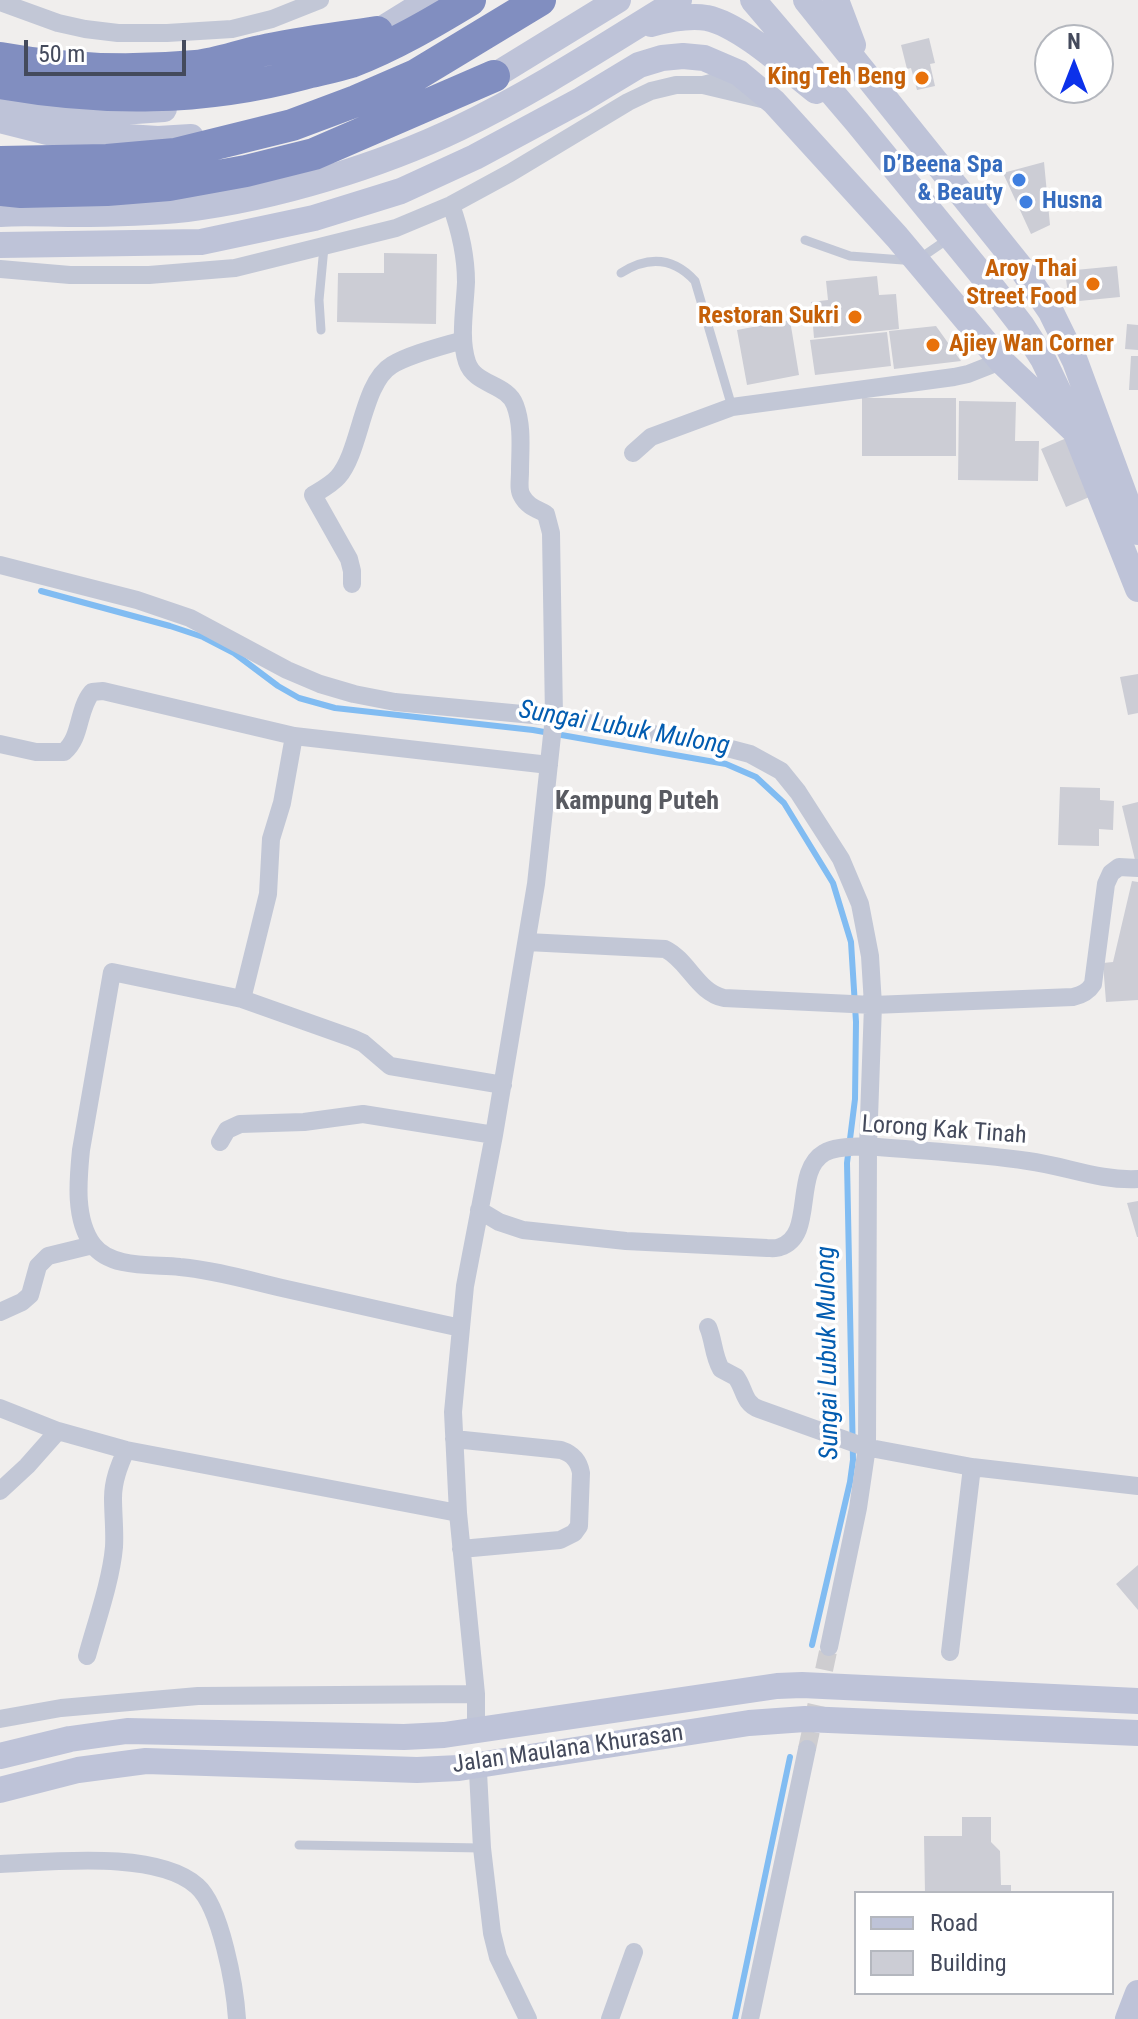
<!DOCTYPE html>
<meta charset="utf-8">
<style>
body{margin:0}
#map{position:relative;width:1138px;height:2019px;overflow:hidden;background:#f0eeed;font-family:"Roboto Condensed",sans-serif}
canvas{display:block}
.legend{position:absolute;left:854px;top:1891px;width:260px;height:104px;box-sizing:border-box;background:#fff;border:2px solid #b4b7be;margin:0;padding:10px 14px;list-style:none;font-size:24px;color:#444a5c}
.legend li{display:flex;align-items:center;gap:16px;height:40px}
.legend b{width:40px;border:2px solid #b4b7be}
.north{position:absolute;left:1034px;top:24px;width:80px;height:80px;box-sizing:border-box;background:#fff;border:2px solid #b4b7be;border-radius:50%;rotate:0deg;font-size:22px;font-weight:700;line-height:32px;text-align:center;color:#444a5c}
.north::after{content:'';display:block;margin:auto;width:28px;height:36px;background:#0c31ea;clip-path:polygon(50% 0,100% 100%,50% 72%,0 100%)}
.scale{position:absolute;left:24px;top:40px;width:162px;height:36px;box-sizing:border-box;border:4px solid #444a5c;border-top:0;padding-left:10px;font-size:24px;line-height:28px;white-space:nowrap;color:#444a5c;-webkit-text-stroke:6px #fff;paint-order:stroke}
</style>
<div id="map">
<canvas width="1138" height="2019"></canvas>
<ul class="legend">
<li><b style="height:10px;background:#bec3d8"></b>Road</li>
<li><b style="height:22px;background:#cccdd5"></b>Building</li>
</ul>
<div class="north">N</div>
<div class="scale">50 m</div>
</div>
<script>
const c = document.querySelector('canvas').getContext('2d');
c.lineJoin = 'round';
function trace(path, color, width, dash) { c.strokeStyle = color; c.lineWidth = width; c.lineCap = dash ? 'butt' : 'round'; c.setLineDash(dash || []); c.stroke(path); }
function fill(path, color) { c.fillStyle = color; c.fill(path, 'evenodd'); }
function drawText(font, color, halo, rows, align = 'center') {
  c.font = font + ' "Roboto Condensed",sans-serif'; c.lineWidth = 7; c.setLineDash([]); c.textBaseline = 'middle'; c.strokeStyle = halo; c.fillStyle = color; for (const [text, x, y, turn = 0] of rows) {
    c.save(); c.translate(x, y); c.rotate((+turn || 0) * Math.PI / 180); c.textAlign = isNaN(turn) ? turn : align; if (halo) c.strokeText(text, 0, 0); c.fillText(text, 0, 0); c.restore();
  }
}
const stream = new Path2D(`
 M41,591L170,626L203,637L234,653L278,686L299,698L335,708L533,730L726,764L756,777L784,803L833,883L851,942L856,1022L855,1099L847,1163L853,1460L850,1482L812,1645
 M735,2019L790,1757`);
const building = new Path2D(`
 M929,38L935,63L930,64L935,86L917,90L911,68L907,69L901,45Z
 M1044,162L1050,225L1031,234L1003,173Z
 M384,253L437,254L436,324L337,322L338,273H384Z
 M1117,266L1120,297L1069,302L1065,271Z
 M877,276L879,295L896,294L899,329L814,338L811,302L828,300L826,281Z
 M790,320L799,375L747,385L737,330Z
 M1127,324L1138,325V350L1125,349Z
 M936,326L961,361L894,369L889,331Z
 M887,332L891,366L815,375L810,340Z
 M1131,356H1138V390H1129Z
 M862,398H956V456H862Z
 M959,401L1016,402L1015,441H1039L1038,481L958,480Z
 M1069,437L1094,495L1066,507L1041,449Z
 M1138,674V713L1128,715L1120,677Z
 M1060,787L1100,788V800L1114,801L1113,830L1099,829V846L1058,845Z
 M1138,802V859L1135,860L1122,806Z
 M1132,881L1138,882V1000L1106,1002L1103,963L1113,962Z
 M1138,1201V1237H1137L1127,1203Z
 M1138,1565V1610L1116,1584Z
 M962,1817H991V1842L1000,1851L1001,1885H1011V1893H925L924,1836H962Z`);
const streetTunnel = new Path2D(`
 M807,1749L829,1647`);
const lane = new Path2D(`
 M805,240L850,256L916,261L948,239
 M621,273C648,256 673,257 695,281L732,407
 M321,330L319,300L324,247
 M299,1845L482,1848`);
const street = new Path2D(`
 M0,2L58,23L85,29L118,33H167L232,29L272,19L320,0
 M703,85L766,100
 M451,205C460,230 466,255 466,282C465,308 459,338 467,362C475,386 507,383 515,405C523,426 520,450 520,472C520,480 518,490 522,496C527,506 537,509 546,514L551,533L554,717L536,884L494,1135L465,1286L453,1412L458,1513L476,1694V1719
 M0,269L70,275H149L235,268L396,228L451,205L510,173L628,102L651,91L676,85H703L715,82L722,76L726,66
 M633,453L651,437L732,407L954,377L968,374L1001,361
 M0,565L137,600L190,618L287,670L320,684L354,694L395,702L554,717L712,744L750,754L781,771L798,792L841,859L860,904L870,956L873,1005L868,1146L867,1447L858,1508L829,1647
 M352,584V571L349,559L313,495C321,490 332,484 338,477C361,451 362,383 392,365C410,354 443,346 463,340
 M0,744L36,752H64C82,737 77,710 92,692L103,691L294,736L549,765
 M527,942L665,949C688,960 698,993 724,998L873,1005L1073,997C1082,995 1088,992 1093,984L1106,884L1111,873L1119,867L1138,868
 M242,999L268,894L271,839L282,803L294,736
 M220,1142L227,1130L240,1124L304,1122L363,1114L494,1135
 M479,1210L499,1222L523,1230L626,1241L767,1248C771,1248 776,1249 780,1247C816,1236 792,1172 824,1153C835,1146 854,1147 868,1146C921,1151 975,1153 1028,1161C1066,1166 1099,1181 1138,1179
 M0,1312L22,1302L30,1295L38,1266L48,1256L93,1245
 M708,1327C714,1341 713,1355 721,1369L736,1377C745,1389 743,1403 759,1409L865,1447L972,1467L1138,1486
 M461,1328C401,1315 341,1301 282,1288C248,1280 214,1270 180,1267C153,1264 111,1269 93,1245C74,1219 78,1180 81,1150L112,972L242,999L352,1038L363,1043L390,1066L503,1085
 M0,1408L58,1431L126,1450L458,1513
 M454,1439L561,1450C573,1454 579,1461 581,1473L579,1526L574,1533L560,1540L461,1549
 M0,1491L27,1466L58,1431
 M950,1652L972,1467
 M87,1656C96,1623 111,1581 114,1547C115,1531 113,1514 113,1498C113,1481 119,1466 126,1450
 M0,1719L61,1708L198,1696L476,1694
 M478,1772L482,1848L492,1933L498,1957L528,2019
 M0,1864C51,1862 157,1850 197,1886C221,1907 235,1987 237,2019
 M610,2019L634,1952
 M750,2019L807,1749`);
const secondary = new Path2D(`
 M753,0L857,122L995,291L1022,326L1043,359L1064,403L1138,589
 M806,0L1021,268L1051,312L1075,361L1138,532
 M836,0L853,45
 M651,24C669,19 688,15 707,18C741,25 789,70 816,91
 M361,42L429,0
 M476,82L494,76L618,0
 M4,111L121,112L164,109
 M0,120L47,132L158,139L191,137
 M0,214C24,212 49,214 73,214C111,214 149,213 187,209C275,198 380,166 459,128C536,91 607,44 679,0
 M0,245L201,242L314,218L401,191L475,157L581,100L639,65L662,58L683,56L704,58L739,73L774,102L897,237L1001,361L1076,432
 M0,1756L70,1739L127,1731L404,1737L444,1735L777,1686L802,1685L1138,1701
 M0,1790L78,1770L146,1761L417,1770L459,1768L749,1723L805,1719L1138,1733
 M1128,2019L1138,1993`);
const highway = new Path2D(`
 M0,58C65,70 130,72 196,66C218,64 240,55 261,51C299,42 339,38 377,32
 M0,83C103,101 202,101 303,74C319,70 335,67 351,62C393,46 432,23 470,0
 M0,162L107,160L175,154L292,125L356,101L416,75L540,0
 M0,190L21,192L107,190L169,185L246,171L314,154L494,76`);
const markers = [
 [922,78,8,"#e8710a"],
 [1019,180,8,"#3f7fe0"],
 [1026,202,8,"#3f7fe0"],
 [1093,284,8,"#e8710a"],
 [855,317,8,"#e8710a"],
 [933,345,8,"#e8710a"]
];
const foodNames = [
 ["King Teh Beng",906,78],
 ["Aroy Thai",1077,270],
 ["Street Food",1077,298],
 ["Restoran Sukri",839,317],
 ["Ajiey Wan Corner",949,345,"left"]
];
const shopNames = [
 ["D’Beena Spa",1003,166],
 ["& Beauty",1003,194],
 ["Husna",1042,202,"left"]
];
const streetNames = [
 ["Lorong Kak Tinah",944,1131,4],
 ["Jalan Maulana Khurasan",568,1750,-8]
];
const waterNames = [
 ["Sungai Lubuk Mulong",624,729,10],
 ["Sungai Lubuk Mulong",829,1353,-91]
];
const neighbourhoodNames = [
 ["Kampung Puteh",637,802]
];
trace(stream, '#81bcf2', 6);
fill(building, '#cccdd5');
trace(streetTunnel, '#cecdd0', 18, [18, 9]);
trace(lane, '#c2c7d6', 9);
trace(street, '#c2c7d6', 18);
trace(secondary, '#bec3d8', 26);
trace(highway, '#818ec0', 32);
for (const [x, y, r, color] of markers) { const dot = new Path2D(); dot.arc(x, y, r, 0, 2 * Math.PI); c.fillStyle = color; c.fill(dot); trace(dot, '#fff', 3); }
drawText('bold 24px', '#c56008', '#fff', foodNames, 'right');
drawText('bold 24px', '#366cbe', '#fff', shopNames, 'right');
drawText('24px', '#444a5c', '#fff', streetNames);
drawText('italic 26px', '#025cb0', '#fff', waterNames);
drawText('bold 26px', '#595b62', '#fff', neighbourhoodNames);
</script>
